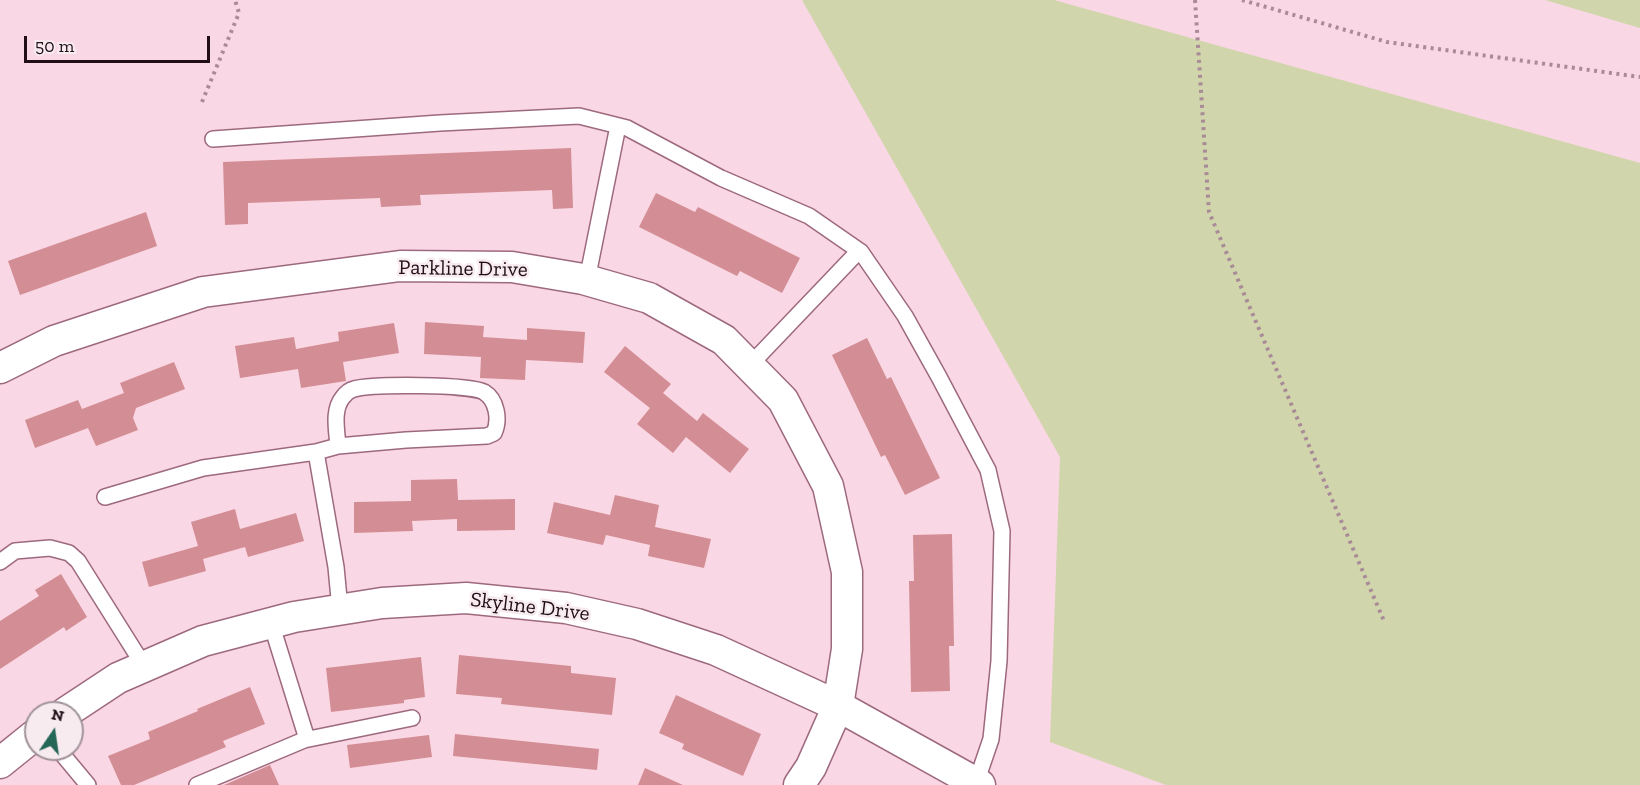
<!DOCTYPE html>
<style>
body{margin:0}
#map{position:relative;width:1640px;height:785px;overflow:hidden;background:#fad7e4;font-family:"Zilla Slab",serif}
canvas{display:block}
.north{position:absolute;left:24px;top:701px;width:60px;height:60px;box-sizing:border-box;background:#f7ebf0;border:2px solid #a19399;border-radius:50%;rotate:13deg;font-size:16px;font-weight:700;line-height:24px;text-align:center;color:#210e16}
.north::after{content:'';display:block;margin:auto;width:21px;height:27px;background:#256756;clip-path:polygon(50% 0,100% 100%,50% 72%,0 100%)}
.scale{position:absolute;left:24px;top:36px;width:186px;height:27px;box-sizing:border-box;border:3px solid #210e16;border-top:0;padding-left:8px;font-size:18px;line-height:21px;white-space:nowrap;color:#210e16;-webkit-text-stroke:4px #f7ebf0;paint-order:stroke}
</style>
<div id="map">
<canvas width="1640" height="785"></canvas>
<div class="north">N</div>
<div class="scale">50 m</div>
</div>
<script>
const c = document.querySelector('canvas').getContext('2d');
c.lineJoin = 'round';
function fill(path, color) { c.fillStyle = color; c.fill(path, 'evenodd'); }
function trace(path, color, width, dash) { c.strokeStyle = color; c.lineWidth = width; c.lineCap = dash ? 'butt' : 'round'; c.setLineDash(dash || []); c.stroke(path); }
function drawText(font, color, halo, rows, align = 'center') {
  c.font = font + ' "Zilla Slab",serif'; c.lineWidth = 5; c.setLineDash([]); c.textBaseline = 'middle'; c.strokeStyle = halo; c.fillStyle = color; for (const [text, x, y, turn = 0] of rows) {
    c.save(); c.translate(x, y); c.rotate((+turn || 0) * Math.PI / 180); c.textAlign = isNaN(turn) ? turn : align; if (halo) c.strokeText(text, 0, 0); c.fillText(text, 0, 0); c.restore();
  }
}
const green = new Path2D(`
 M802,0H1054L1640,163V785H1166L1050,742L1060,457Z
 M1545,0H1640V28Z`);
const building = new Path2D(`
 M571,148L573,208L553,209L552,190L420,195L421,205L381,207L380,198L248,203V224L225,225L223,162Z
 M656,193L695,212L698,207L800,258L782,293L740,271L737,276L639,227Z
 M146,212L157,246L20,295L8,261Z
 M425,322L484,326L483,337L527,340V328L585,332L583,363L526,360L525,380L480,378L481,357L424,354Z
 M394,323L399,353L343,362L346,381L301,388L298,369L240,378L235,346L294,337L296,349L339,341L338,332Z
 M867,338L887,379L891,377L940,478L905,495L885,455L881,457L832,355Z
 M625,346L671,384L663,393L697,421L703,413L749,449L730,473L686,437L673,453L637,424L650,408L604,372Z
 M174,362L185,389L136,408L133,418L138,430L96,446L88,428L35,448L25,420L78,400L82,409L124,393L120,383Z
 M457,479L458,500L515,499V530L457,531V519L412,521L413,531L354,533V502L411,501V480Z
 M615,495L659,505L655,527L711,539L704,568L648,556L650,545L606,535L603,545L547,533L554,502L610,515Z
 M235,509L240,529L296,513L304,541L248,557L245,547L203,559L206,571L149,587L142,562L198,546L191,522Z
 M952,534L954,646H949L950,691L911,692L909,581H914L913,535Z
 M61,574L87,617L66,631L64,627L0,669V621L39,596L35,590Z
 M459,655L571,666V673L616,678L612,715L501,704L502,698L456,694Z
 M421,657L425,697L404,700V703L331,712L326,668Z
 M250,687L265,724L223,741L226,747L134,785H121L108,756L150,739L148,732L198,711L197,709Z
 M676,695L761,734L743,776L682,749L684,744L659,733Z
 M455,734L599,749L597,770L453,756Z
 M429,735L432,757L350,768L347,745Z
 M270,765L279,785H224Z
 M645,768L683,785H638Z`);
const path = new Path2D(`
 M1195,0L1209,212L1384,621
 M1242,0L1387,42L1640,77
 M202,102L239,13L235,0`);
const service = new Path2D(`
 M213,139L440,123L579,116L627,128L721,178L809,216L861,252L905,316L939,377L988,470L1002,531L999,661L991,739L976,783
 M587,280L618,126
 M749,366L854,256L861,252
 M316,452L336,567L340,609
 M105,497L203,468L316,452L338,446L406,440L487,436L494,433C500,420 497,400 484,392C469,384 372,384 354,389C350,390 346,393 343,397C332,410 337,431 338,446
 M0,562L15,551L50,548L69,553L78,561L144,666
 M271,623L307,739
 M58,749L88,785
 M197,785L304,740L412,718`);
const minor = new Path2D(`
 M0,368L54,341L203,292L400,266L512,267L583,279L649,298L724,340L783,400L828,486L847,572V649L838,706L811,767L799,785
 M65,713L118,678L203,641L294,617L382,603L466,598L566,608L637,624L716,650L838,706L980,785
 M0,763L36,734`);
const streetNames = [
 ["Parkline Drive",463,269,1],
 ["Skyline Drive",530,607,7]
];
fill(green, '#d0d5ab');
fill(building, '#d38d94');
trace(service, '#9d697e', 18);
trace(minor, '#9d697e', 33);
trace(path, '#a88b96', 4, [3, 4.5]);
trace(service, '#fff', 15);
trace(minor, '#fff', 30);
drawText('21px', '#210e16', '#f7ebf0', streetNames);
</script>
